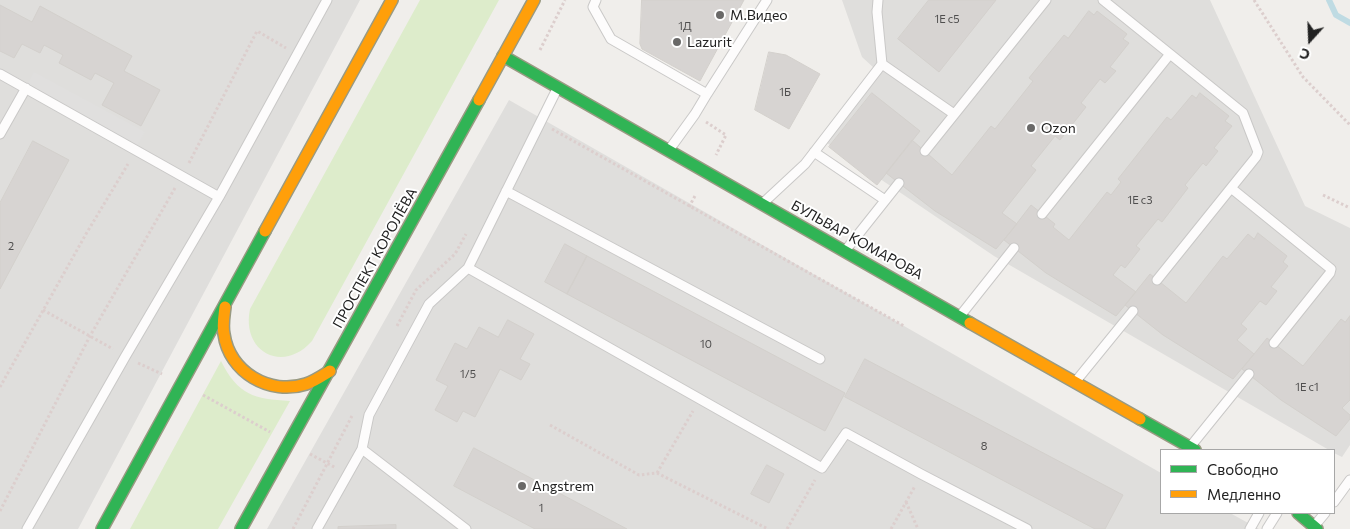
<!DOCTYPE html>
<meta charset="utf-8">
<style>
body{margin:0}
#map{position:relative;width:1350px;height:529px;overflow:hidden;background:#f0eeeb;font-family:Commissioner,sans-serif}
canvas{display:block}
.legend{position:absolute;left:1160px;top:449px;width:175px;height:65px;box-sizing:border-box;background:#fff;border:1px solid #a7a7a7;margin:0;padding:6px 9px;list-style:none;font-size:15px;color:#222}
.legend li{display:flex;align-items:center;gap:10px;height:25px}
.legend b{width:25px;border:1px solid #a7a7a7}
.north{position:absolute;left:1285px;top:15px;width:50px;height:50px;-webkit-text-stroke:4px #fff;paint-order:stroke;rotate:200deg;font-size:14px;font-weight:700;line-height:20px;text-align:center;color:#222}
.north::after{content:'';display:block;margin:auto;width:18px;height:22px;background:#222;clip-path:polygon(50% 0,100% 100%,50% 72%,0 100%)}
</style>
<div id="map">
<canvas width="1350" height="529"></canvas>
<ul class="legend">
<li><b style="height:6px;background:#30b455"></b>Свободно</li>
<li><b style="height:6px;background:#ff9f0a"></b>Медленно</li>
</ul>
<div class="north">С</div>
</div>
<script>
const c = document.querySelector('canvas').getContext('2d');
c.lineJoin = 'round';
function fill(path, color) { c.fillStyle = color; c.fill(path, 'evenodd'); }
function trace(path, color, width, dash) { c.strokeStyle = color; c.lineWidth = width; c.lineCap = dash ? 'butt' : 'round'; c.setLineDash(dash || []); c.stroke(path); }
function drawText(font, color, halo, rows, align = 'center') {
  c.font = font + ' Commissioner,sans-serif'; c.lineWidth = 4; c.setLineDash([]); c.textBaseline = 'middle'; c.strokeStyle = halo; c.fillStyle = color; for (const [text, x, y, turn = 0] of rows) {
    c.save(); c.translate(x, y); c.rotate((+turn || 0) * Math.PI / 180); c.textAlign = isNaN(turn) ? turn : align; if (halo) c.strokeText(text, 0, 0); c.fillText(text, 0, 0); c.restore();
  }
}
const residential = new Path2D(`
 M0,0H360L78,529H0Z
 M842,0H1210L1305,206L1350,228V445L1342,457L1334,453V450H1329L994,256L824,141L874,68L862,57Z
 M509,100L1161,473V513H1230L1259,529H267Z`);
const grass = new Path2D(`
 M420,0H499L312,341C283,374 241,352 250,309Z
 M221,361C238,395 254,399 290,401L218,529H130Z`);
const parking = new Path2D(`
 M34,72L145,132L135,150L25,90Z`);
const stream = new Path2D(`
 M1329,0L1336,15L1350,23`);
const building = new Path2D(`
 M642,0H744L700,81L642,49L640,44Z
 M929,0H996L939,72L898,39Z
 M0,5L32,22L40,6L132,56L124,71L160,90L141,126L102,105L114,83L95,73L91,80L59,63L63,55L44,45L40,53L22,44L14,58L0,51Z
 M1089,11L1094,15L1097,11L1127,34L1123,39L1129,43L1110,67L1116,71L1105,83L1100,79L1081,103L1086,107L1060,140L1055,136L1031,166L1036,170L1002,213L1017,224L996,249L935,211L886,173L912,140L952,175L991,126L995,129L1033,81L1029,78L1064,35L1068,38Z
 M769,52L786,55L820,74L789,129L755,110Z
 M872,93L920,131L877,185L829,147Z
 M1200,93L1229,116L1225,121L1232,126L1214,148L1218,151L1206,166L1203,163L1185,185L1188,188L1162,222L1158,219L1136,246L1140,249L1125,268L1121,265L1113,275L1136,292L1116,316L1046,273L1004,240L1031,205L1055,224L1053,227L1069,240L1107,192L1111,195L1121,182L1118,179L1167,117L1171,120L1192,95L1196,98Z
 M33,141L69,160L0,289V203Z
 M1258,233L1287,256L1283,262L1288,266L1271,287L1277,291L1266,305L1260,301L1241,324L1247,329L1237,340L1254,354L1233,379L1163,335L1125,305L1150,274L1186,303L1223,256L1227,259L1248,234L1254,239Z
 M565,244L587,256L567,294L545,282Z
 M587,256L845,393L825,431L567,294Z
 M1350,316V400L1342,408L1350,415V419L1336,436L1281,400L1242,369L1267,338L1303,366L1341,319L1345,322Z
 M508,320L534,334L520,359L530,364L521,380L500,369L475,417L463,411L457,422L435,410L448,386L436,380L455,343L467,349L479,327L498,337Z
 M865,359L1123,495L1105,529H1095L845,397Z
 M474,448L627,529H535L454,486Z
 M767,465L784,474L769,503L751,494Z
 M396,525V529H338V527Z`);
const path = new Path2D(`
 M1254,0L1303,77L1350,125
 M540,50L565,0
 M706,122L726,135L716,155
 M552,129L904,326
 M189,163L257,31L286,48
 M1323,195L1350,208
 M689,207L696,194
 M43,310L113,349
 M397,326L416,290L455,254L466,234
 M138,363L162,374
 M0,387L86,234L128,164
 M203,395L270,432
 M550,425L639,475L657,473L768,529
 M310,454L336,468
 M657,473L693,411
 M906,502L918,529
 M0,511L90,336L175,188
 M293,529L353,414
 M787,529L815,480
 M891,529L915,486`);
const lane = new Path2D(`
 M596,0L593,7L611,39L707,94L695,114L669,150
 M1170,54L1243,113L1258,152L1256,157L1231,188
 M882,64L954,114
 M0,74L219,197
 M707,94L767,0
 M0,134L26,88
 M925,151L1046,0
 M814,152L885,200
 M506,191L820,359
 M762,204L805,164L882,64L877,12L878,0
 M1042,214L1170,54L1103,0
 M845,251L899,183
 M468,268L822,468L846,433L921,474L1027,529
 M1157,280L1231,188L1331,269L1330,273L1274,343
 M960,316L1014,248
 M1076,381L1133,311
 M1190,447L1249,374
 M362,449L466,529
 M1334,502L1350,480
 M1315,525L1325,513
 M27,529L125,357L219,197L327,0
 M317,529L362,449L369,415L429,304L468,268L558,87
 M1250,529L1259,513
 M1267,529L1277,513`);
const fast = new Path2D(`
 M503,56L970,323
 M1140,419L1195,450
 M1298,513L1317,529
 M102,529L265,231
 M241,529L479,100`);
const slow = new Path2D(`
 M479,100L534,0
 M265,231L392,0
 M225,307C224,316 222,325 224,334C229,372 270,396 306,384C315,381 322,376 330,371
 M970,323L1140,419`);
const markers = [
 [720,15,5,"#6a6968"],
 [677,42,5,"#6a6968"],
 [1031,128,5,"#6a6968"],
 [522,486,5,"#6a6968"]
];
const numberNames = [
 ["1Е с5",947,19],
 ["1Д",685,26],
 ["1Б",785,92],
 ["1Е с3",1140,200],
 ["2",11,246],
 ["10",706,344],
 ["1/5",468,374],
 ["1Е с1",1307,387],
 ["8",984,446],
 ["1",541,508]
];
const poiNames = [
 ["М.Видео",730,15],
 ["Lazurit",687,42],
 ["Ozon",1041,128],
 ["Angstrem",532,486]
];
const streetNames = [
 ["БУЛЬВАР КОМАРОВА",857,240,29],
 ["ПРОСПЕКТ КОРОЛЁВА",375,258,-61]
];
fill(residential, '#dfdedc');
fill(grass, '#ddeccb');
fill(parking, '#e0dfde');
trace(stream, '#bfdbe3', 6);
fill(building, '#d7d4d2');
trace(building, '#d3d0cc', 1);
trace(lane, '#c9c8c7', 11);
trace(fast, '#999a82', 14);
trace(slow, '#999a82', 14);
trace(path, '#dccecd', 3, [2.5, 2.5]);
trace(lane, '#fdfcfc', 9);
trace(fast, '#30b455', 11);
trace(slow, '#ff9f0a', 11);
for (const [x, y, r, color] of markers) { const dot = new Path2D(); dot.arc(x, y, r, 0, 2 * Math.PI); c.fillStyle = color; c.fill(dot); trace(dot, '#fff', 2); }
drawText('11px', '#4f4e4e', null, numberNames);
drawText('14px', '#222', '#fff', poiNames, 'left');
drawText('14px', '#222', '#fff', streetNames);
</script>
